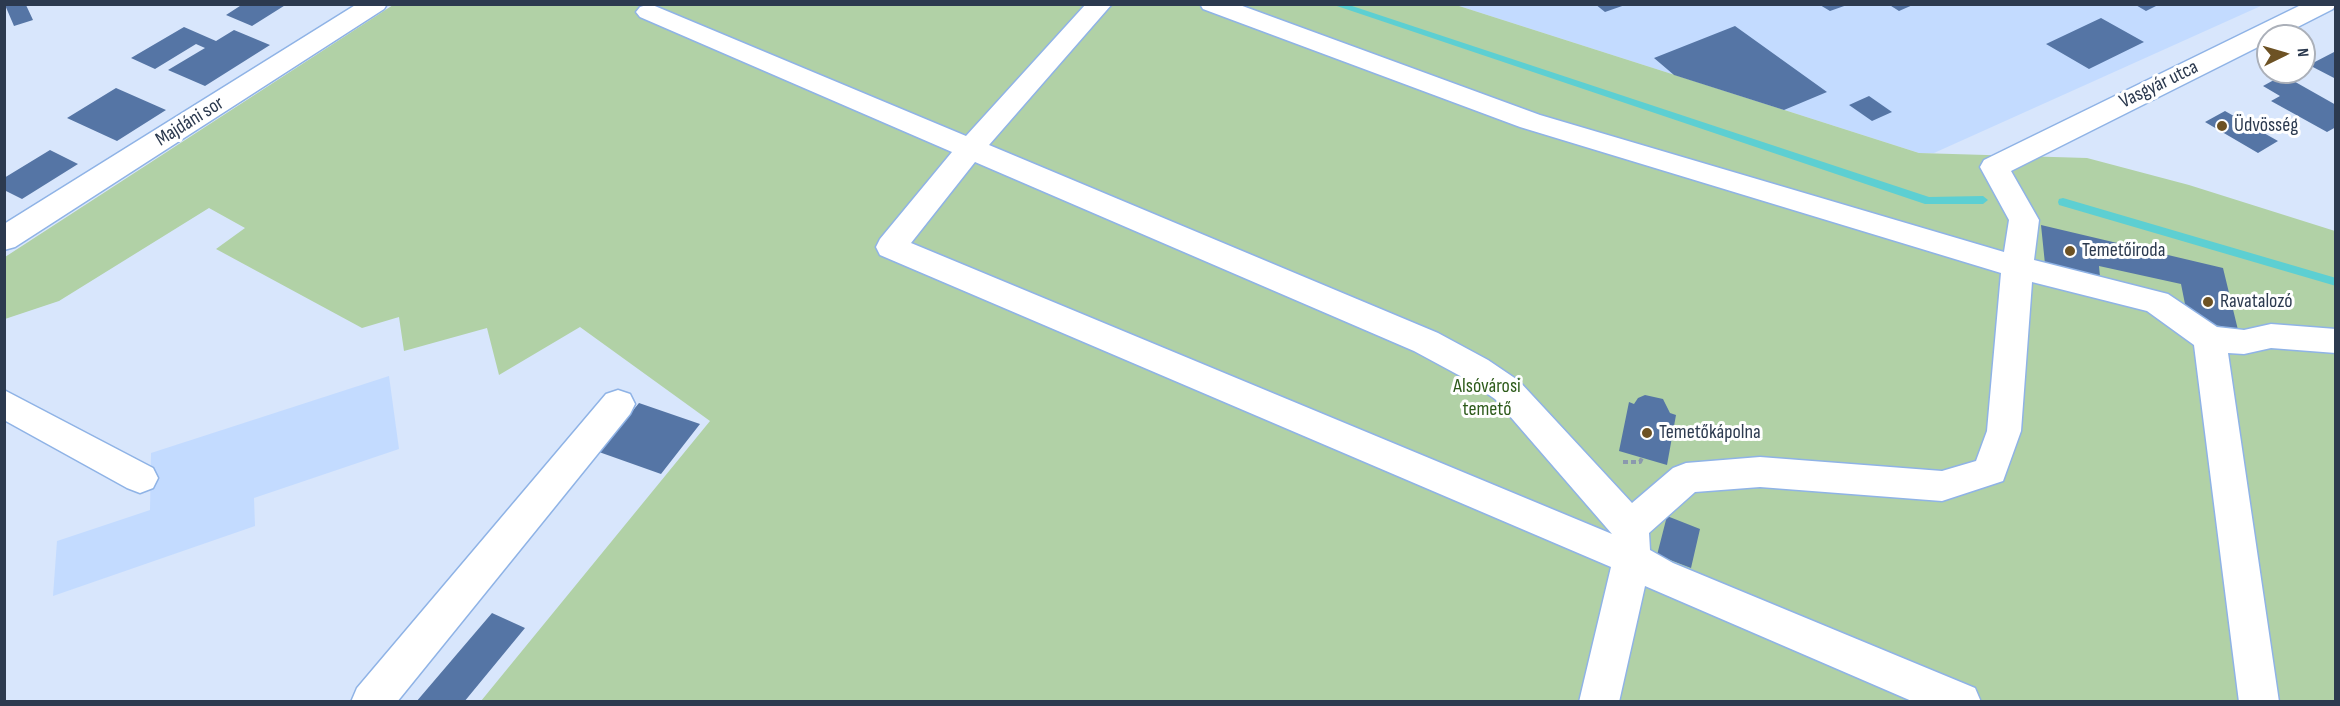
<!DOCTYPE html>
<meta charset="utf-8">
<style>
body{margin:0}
#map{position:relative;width:2340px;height:706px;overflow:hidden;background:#d8e6fc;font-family:"Sofia Sans Condensed",sans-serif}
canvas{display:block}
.frame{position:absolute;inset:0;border:6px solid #2c3a4f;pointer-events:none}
.north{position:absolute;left:2256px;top:24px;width:60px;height:60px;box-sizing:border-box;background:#fff;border:2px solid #abb0b9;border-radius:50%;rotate:85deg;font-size:16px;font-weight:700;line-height:24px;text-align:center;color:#2c3a4f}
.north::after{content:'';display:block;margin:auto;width:21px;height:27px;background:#6d5224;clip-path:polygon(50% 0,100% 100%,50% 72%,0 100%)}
</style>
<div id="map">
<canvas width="2340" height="706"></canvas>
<div class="frame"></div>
<div class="north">N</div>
</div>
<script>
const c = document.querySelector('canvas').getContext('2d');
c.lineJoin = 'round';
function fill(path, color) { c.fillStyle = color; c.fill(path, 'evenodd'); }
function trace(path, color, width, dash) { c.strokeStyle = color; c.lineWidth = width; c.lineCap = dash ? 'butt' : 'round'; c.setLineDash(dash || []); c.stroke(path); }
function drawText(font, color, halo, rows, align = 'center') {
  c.font = font + ' "Sofia Sans Condensed",sans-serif'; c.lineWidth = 6; c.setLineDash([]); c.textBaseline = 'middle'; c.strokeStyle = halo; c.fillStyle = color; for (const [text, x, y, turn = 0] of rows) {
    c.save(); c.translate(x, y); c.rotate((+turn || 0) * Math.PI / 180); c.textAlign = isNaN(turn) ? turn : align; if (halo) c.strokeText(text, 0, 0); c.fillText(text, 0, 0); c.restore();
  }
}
const built = new Path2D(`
 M1456,5H2263L1934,153H1919Z
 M389,376L399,449L254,498L255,526L53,596L57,541L150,510L151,453Z`);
const green = new Path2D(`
 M393,5H1456L1919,153L2087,158L2189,185L2335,231V701H481L710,421L580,327L499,375L487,328L404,351L399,317L362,328L216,249L245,228L209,208L59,301L5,319V257Z`);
const stream = new Path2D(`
 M1331,4H1346L1929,197L1983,196L1988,200L1983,204H1925Z
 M2063,198L2336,278V286L2059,205L2058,202L2059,199Z`);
const building = new Path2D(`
 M243,4H287L252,26L226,15Z
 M1595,4H1625V5L1605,12Z
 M1888,4H1915L1899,11Z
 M2134,4H2160L2146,11Z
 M5,5H26L33,20L14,26Z
 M1820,5H1847L1830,11Z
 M2101,18L2144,42L2089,69L2046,44Z
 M1735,26L1827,92L1784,110L1674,75L1654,58Z
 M184,27L216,41L234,30L270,45L205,86L168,70L205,48L196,44L155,69L131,58Z
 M2336,51V79L2309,65Z
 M2283,75L2336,105V127L2327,132L2271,101L2280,96L2263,86Z
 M116,88L166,110L117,141L67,118Z
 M1869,96L1892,112L1872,121L1849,105Z
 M2225,111L2278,141L2258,153L2205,122Z
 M50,150L78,164L22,199L4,190V178Z
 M2041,225L2223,268L2238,330L2188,319L2181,284L2099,266L2100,277L2045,264Z
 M1645,395L1663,399L1670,413L1676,415L1667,465L1619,451L1629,402L1634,404L1638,398Z
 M639,403L700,424L661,474L599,452Z
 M1667,516L1700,529L1691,568L1657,555Z
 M492,613L525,628L464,702H416Z`);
const path = new Path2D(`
 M1623,462H1640L1642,458`);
const minor = new Path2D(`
 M357,4H387L384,9L15,247L4,250V224Z
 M650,4L966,136L1086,4H1112L989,145L1438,333L1488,360L1519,381L1632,503L1673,468L1686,463L1760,457L1942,471L1976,461L1987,431L2001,273L1520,127L1203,9L1200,4H1237L1540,115L2004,252L2009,220L1980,167L1984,160L2303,4H2336L2333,9L2280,36H2268V42L2011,171L2039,220L2034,260L2168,294L2217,327L2244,330L2271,324L2336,329V353L2271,348L2244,354L2228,353L2279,702H2239L2194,345L2147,311L2032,282L2021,431L2003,481L1942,501L1760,487L1695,492L1649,533L1650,550L1673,563L1975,688L1981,702H1914L1645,586L1619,702H1579L1611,567L880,255L876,247L880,239L952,152L640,17L636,12L640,7ZM975,162L1414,351L1464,378L1495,399L1612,534L911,243Z
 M4,390L153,468L158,478L153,488L140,493L127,488L4,420Z
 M618,390L630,394L635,404L630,414L397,702H351L357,688L606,394Z`);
const markers = [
 [2222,126,6,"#6d5224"],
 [2070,251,6,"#6d5224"],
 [2208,302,6,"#6d5224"],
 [1647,433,6,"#6d5224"]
];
const streetNames = [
 ["Vasgyár utca",2159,85,-26],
 ["Majdáni sor",190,122,-32]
];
const poiNames = [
 ["Üdvösség",2234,126],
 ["Temetőiroda",2082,251],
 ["Ravatalozó",2220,302],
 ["Temetőkápolna",1659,433]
];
const parkNames = [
 ["Alsóvárosi",1487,387],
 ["temető",1487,410]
];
fill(built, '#c3dbff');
fill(green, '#b1d1a6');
fill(stream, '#5dcfd2');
fill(building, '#5575a5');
trace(minor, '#8fb3e6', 3);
trace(path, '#8b99ae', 4, [5, 3]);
fill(minor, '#fff');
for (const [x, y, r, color] of markers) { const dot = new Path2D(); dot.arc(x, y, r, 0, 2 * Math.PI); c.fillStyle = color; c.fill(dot); trace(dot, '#fff', 2); }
drawText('20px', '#2c3a4f', '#fff', streetNames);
drawText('20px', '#2c3a4f', '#fff', poiNames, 'left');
drawText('20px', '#2e5b1b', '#fff', parkNames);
</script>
